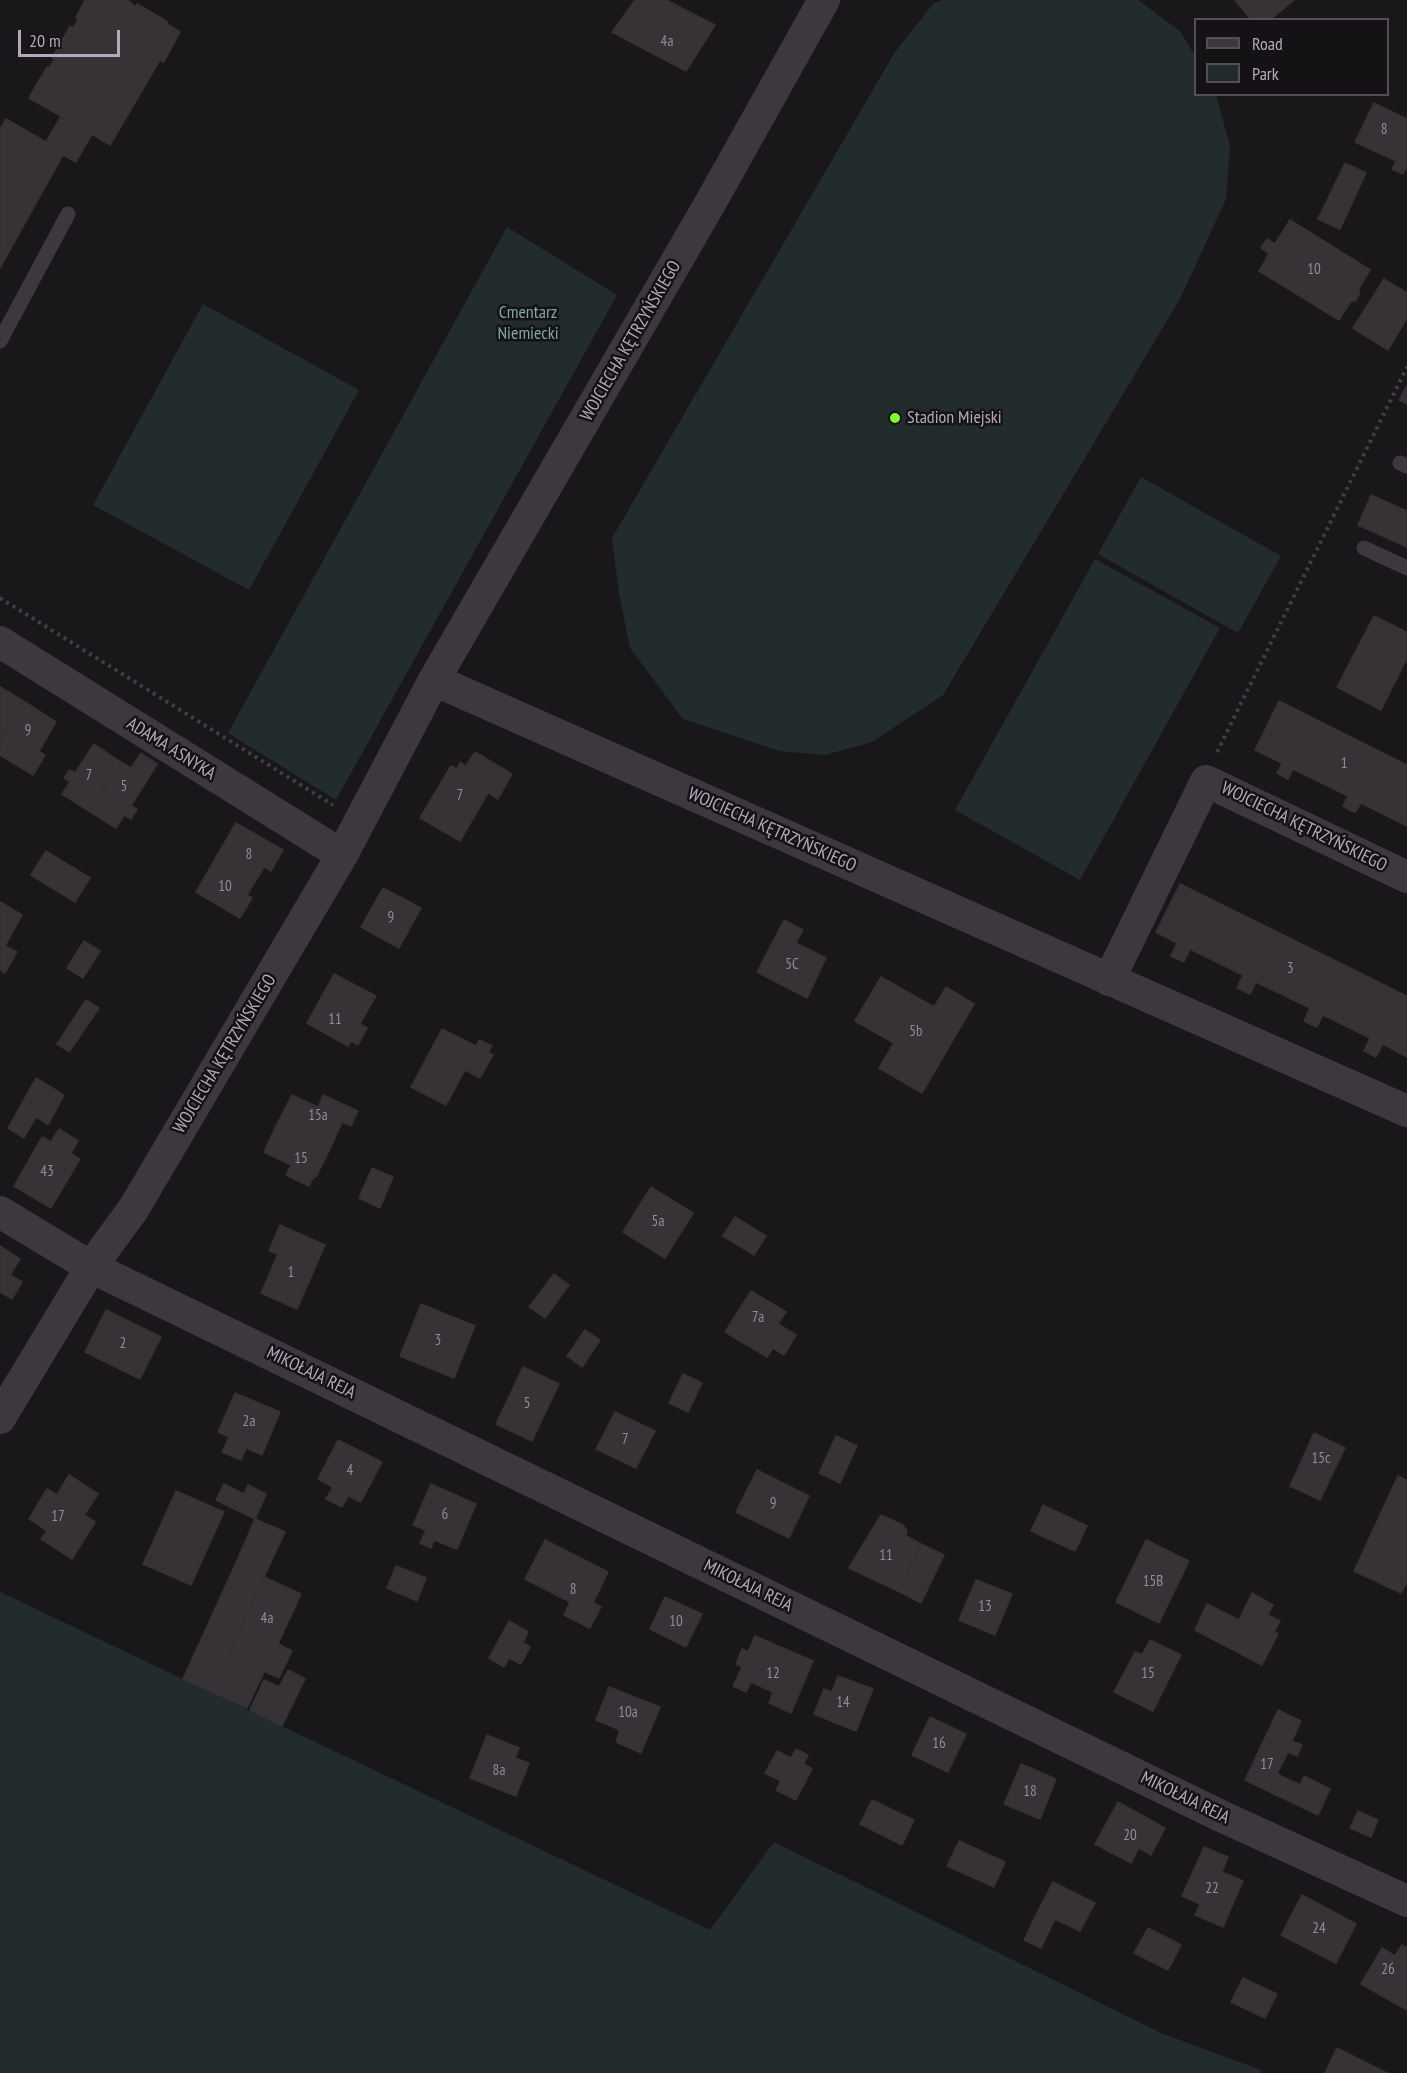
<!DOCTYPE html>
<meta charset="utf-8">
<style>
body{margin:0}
#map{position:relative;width:1407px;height:2073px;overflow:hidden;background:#1a171a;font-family:"PT Sans Narrow",sans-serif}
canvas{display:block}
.legend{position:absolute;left:1194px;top:18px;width:195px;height:78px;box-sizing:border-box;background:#151215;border:2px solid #554e57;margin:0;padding:8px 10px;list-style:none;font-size:18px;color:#b4a9ba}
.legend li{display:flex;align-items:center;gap:12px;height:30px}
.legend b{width:30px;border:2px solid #554e57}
.scale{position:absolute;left:18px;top:30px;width:102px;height:27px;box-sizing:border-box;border:3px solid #b4a9ba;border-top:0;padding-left:8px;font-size:18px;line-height:21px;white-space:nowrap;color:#b4a9ba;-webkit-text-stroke:4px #151215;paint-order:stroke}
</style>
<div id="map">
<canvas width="1407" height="2073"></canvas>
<ul class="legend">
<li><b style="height:8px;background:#3d383f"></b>Road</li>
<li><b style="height:16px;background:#232c2d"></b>Park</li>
</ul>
<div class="scale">20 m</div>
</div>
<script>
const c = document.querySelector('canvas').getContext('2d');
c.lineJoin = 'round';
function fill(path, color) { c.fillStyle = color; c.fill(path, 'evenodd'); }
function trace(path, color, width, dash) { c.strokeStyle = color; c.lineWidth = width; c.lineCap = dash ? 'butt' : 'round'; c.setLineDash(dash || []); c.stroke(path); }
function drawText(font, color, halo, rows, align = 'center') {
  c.font = font + ' "PT Sans Narrow",sans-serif'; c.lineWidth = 5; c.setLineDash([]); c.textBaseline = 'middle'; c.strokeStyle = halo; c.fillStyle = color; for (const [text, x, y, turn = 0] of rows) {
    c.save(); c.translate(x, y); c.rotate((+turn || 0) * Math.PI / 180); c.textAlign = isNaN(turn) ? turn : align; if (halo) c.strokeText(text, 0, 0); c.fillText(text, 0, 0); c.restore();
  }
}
const green = new Path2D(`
 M942,0H1138L1180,31L1195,56L1196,94L1216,95L1230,146L1226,199L1180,299L943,695L872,742L825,755L779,751L683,719L630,648L619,593L612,538L895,52L933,4Z
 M507,227L617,295L336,800L228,733Z
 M203,304L359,390L249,590L93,505Z
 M1141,477L1281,556L1238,633L1098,554Z
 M1095,559L1220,628L1080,880L955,810Z
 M0,1592L710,1930L774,1842L1161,2033L1261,2070V2073H0Z`);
const building = new Path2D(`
 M85,0H127L136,7L137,4L168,22L167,24L180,32L164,62L160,60L110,145L92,134L76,162L63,155L0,268V129L6,119L46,142L61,116L29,98L47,67L49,68L55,59L52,58L70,26L73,28L78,19L76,17Z
 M635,0H666L715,25L686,71L612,32Z
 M1235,0H1294L1270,20H1251Z
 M1374,103L1407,119V166L1403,174L1392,169L1396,161L1355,142Z
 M1345,163L1366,173L1340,229L1318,219Z
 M1290,220L1370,270L1358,290L1360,293L1355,301H1351L1339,320L1259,271L1269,254L1261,248L1267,239L1275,244Z
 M1384,279L1407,293V318L1388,350L1353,328Z
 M1407,385V404L1399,400Z
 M1371,495L1407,511V547L1358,525Z
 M1374,616L1407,632V658L1381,710L1337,687Z
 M0,687L25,702L0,741Z
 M1279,701L1407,765V826L1361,803L1355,812L1349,810L1343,806L1348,796L1293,769L1288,779L1277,773L1282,763L1255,750Z
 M25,702L56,722L39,751L45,755L33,775L0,755V741Z
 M94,744L121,762L89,811L62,794L70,782L64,778L70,770L75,773Z
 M475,752L512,774L498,799L488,793L460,841L420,818L451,766L457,769L460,762L466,766Z
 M141,753L157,764L131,806L137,809L131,819L124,815L116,828L89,811L121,762L131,768Z
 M236,823L283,850L271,871L264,867L255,882L215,859Z
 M46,851L90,878L75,902L31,875Z
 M215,859L255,882L247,895L252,898L240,918L196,892Z
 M1180,884L1407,996V1057L1383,1044L1376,1057L1364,1051L1370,1038L1323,1015L1317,1027L1310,1024L1304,1021L1310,1008L1256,982L1250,994L1237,988L1243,975L1190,949L1184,962L1171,956L1177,943L1156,932Z
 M383,888L421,908L399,948L361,927Z
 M0,902L22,915L5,946L17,952L5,973L0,970Z
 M784,920L803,930L796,943L826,958L807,998L757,972Z
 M84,941L100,951L83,978L67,968Z
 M334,974L376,996L360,1024L367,1028L358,1045L351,1041L348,1046L307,1023Z
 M881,977L934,1007L946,987L974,1004L922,1093L879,1068L894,1043L855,1021Z
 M86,1000L99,1008L69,1052L57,1044Z
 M442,1029L476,1046L479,1040L492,1046L488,1052L493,1055L480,1078L465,1070L446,1105L411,1087Z
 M36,1078L64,1095L48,1125L36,1117L24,1138L8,1128Z
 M292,1095L318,1107L323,1095L358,1111L351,1126L342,1122L330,1149L277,1124Z
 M277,1124L330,1149L316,1177L314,1176L309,1186L286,1175L291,1165L264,1152Z
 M59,1129L78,1141L71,1153L80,1159L51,1208L14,1186L42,1137L51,1142Z
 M372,1168L393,1177L380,1208L359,1198Z
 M651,1187L693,1213L665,1258L623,1232Z
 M735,1217L766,1236L754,1255L723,1236Z
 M280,1225L325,1245L297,1309L261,1293L278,1254L269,1251Z
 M0,1246L20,1259L10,1275L22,1282L12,1299L0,1292Z
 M554,1274L569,1285L545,1318L529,1307Z
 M751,1291L786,1312L778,1324L796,1335L784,1355L773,1348L767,1357L725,1332Z
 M421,1304L475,1326L454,1378L400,1356Z
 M106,1310L161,1337L140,1379L85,1352Z
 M585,1330L600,1340L582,1367L567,1356Z
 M523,1367L559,1384L532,1441L496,1424Z
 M683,1374L702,1383L688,1412L669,1403Z
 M235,1393L280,1412L262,1455L246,1448L241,1460L222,1452L229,1437L218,1432Z
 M615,1412L655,1431L636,1468L596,1449Z
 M1314,1433L1345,1448L1320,1500L1290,1486Z
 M836,1436L857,1446L840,1483L819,1473Z
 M338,1440L382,1462L361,1502L348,1496L342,1507L326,1499L333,1487L318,1479Z
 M757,1470L809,1496L789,1538L736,1512Z
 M69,1475L98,1494L84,1515L95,1522L72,1559L41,1539L47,1531L29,1519L47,1489L57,1495Z
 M1398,1476L1407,1480V1582L1401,1593L1354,1571Z
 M224,1484L244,1494L248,1485L266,1494L255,1519L216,1500Z
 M431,1484L476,1504L457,1549L434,1540L431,1548L420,1543L426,1530L413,1525Z
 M176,1491L224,1512L191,1585L143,1564Z
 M1043,1505L1087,1526L1075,1551L1031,1531Z
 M881,1515L903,1525L907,1531L906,1536L921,1544L898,1591L849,1568Z
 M255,1519L285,1532L264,1577L235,1565Z
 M545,1540L608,1572L593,1603L601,1607L590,1628L564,1615L570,1602L525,1579Z
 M1146,1540L1189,1561L1159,1623L1116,1602Z
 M921,1544L944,1555L921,1603L898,1591Z
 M235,1565L264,1577L228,1655L264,1672L247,1708L183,1679Z
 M396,1566L426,1578L417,1601L387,1588Z
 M264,1577L301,1594L278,1644L292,1651L279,1678L228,1655Z
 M976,1580L1012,1594L995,1635L959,1620Z
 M1252,1593L1273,1605L1268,1615L1280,1621L1274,1632L1278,1634L1262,1665L1195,1630L1207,1604L1239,1620Z
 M665,1597L702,1614L686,1647L650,1629Z
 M509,1621L528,1632L523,1643L530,1647L521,1664L509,1658L504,1667L489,1658Z
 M755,1636L813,1661L791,1713L769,1703L773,1692L751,1682L746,1692L733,1686L742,1667L736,1664L742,1649L748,1652Z
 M1150,1640L1181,1655L1153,1711L1114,1692L1135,1652L1142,1655Z
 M288,1670L305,1679L282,1726L250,1710L264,1680L279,1687Z
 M838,1676L873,1689L856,1731L814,1714L824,1689L832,1692Z
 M609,1687L660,1707L641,1753L616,1742L620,1730L596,1720Z
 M1278,1710L1301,1721L1292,1741L1302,1745L1297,1756L1288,1752L1277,1774L1300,1785L1304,1776L1330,1789L1318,1815L1245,1780Z
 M930,1717L966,1734L948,1772L912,1755Z
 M487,1735L519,1748L515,1758L529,1763L516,1796L470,1778Z
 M796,1749L808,1755L804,1764L812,1769L796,1800L776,1790L781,1781L765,1773L777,1751L791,1758Z
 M1021,1764L1056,1779L1040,1819L1004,1804Z
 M872,1800L914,1820L902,1845L860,1824Z
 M1118,1802L1165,1828L1151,1855L1139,1848L1131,1863L1095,1844Z
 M1358,1811L1378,1820L1371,1837L1350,1828Z
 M959,1841L1005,1862L994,1887L947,1866Z
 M1204,1847L1228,1857L1222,1872L1243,1881L1223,1927L1195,1915L1200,1904L1182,1896Z
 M1053,1882L1095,1903L1080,1931L1038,1911Z
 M1302,1895L1356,1924L1336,1963L1281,1935Z
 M1038,1911L1055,1919L1041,1948L1024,1940Z
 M1148,1928L1181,1945L1168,1970L1134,1953Z
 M1402,1945L1407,1948V2010L1361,1984L1382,1948L1395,1956Z
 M1243,1978L1277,1994L1265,2018L1231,2002Z
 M1337,2048L1387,2073H1325Z`);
const path = new Path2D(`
 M0,598L333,805
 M1217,752L1407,367`);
const service = new Path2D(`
 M0,341L68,214
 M1400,463L1407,466
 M1364,548L1407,568`);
const minor = new Path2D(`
 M0,642L342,855
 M434,680L1407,1111
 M1109,980L1206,781L1407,877
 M0,1212L91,1267L1223,1817L1407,1901
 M0,1418L91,1267L134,1208L342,855L434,680L712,200L824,0`);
const markers = [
 [895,418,6,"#7ffc2d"]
];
const numberNames = [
 ["4a",667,42],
 ["8",1384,130],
 ["10",1314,270],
 ["9",28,731],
 ["1",1344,764],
 ["7",89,776],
 ["5",124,787],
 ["7",460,796],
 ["8",249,855],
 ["10",225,887],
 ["9",391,918],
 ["5C",792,965],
 ["3",1290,969],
 ["11",335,1020],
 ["5b",916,1032],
 ["15a",318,1116],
 ["15",301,1159],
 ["43",47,1172],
 ["5a",658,1222],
 ["1",291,1273],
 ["7a",758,1318],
 ["3",438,1341],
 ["2",123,1344],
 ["5",527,1404],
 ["2a",249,1422],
 ["7",625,1440],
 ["15c",1321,1459],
 ["4",350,1471],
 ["9",773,1504],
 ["6",445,1515],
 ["17",58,1517],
 ["11",886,1556],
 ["15B",1153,1582],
 ["8",573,1590],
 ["13",985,1607],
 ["4a",267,1619],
 ["10",676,1622],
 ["12",773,1674],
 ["15",1148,1674],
 ["14",843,1703],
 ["10a",628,1713],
 ["16",939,1744],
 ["17",1267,1765],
 ["8a",499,1771],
 ["18",1030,1792],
 ["20",1130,1836],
 ["22",1212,1889],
 ["24",1319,1929],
 ["26",1388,1970]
];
const parkNames = [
 ["Cmentarz",528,313],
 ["Niemiecki",528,334]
];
const streetNames = [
 ["WOJCIECHA KĘTRZYŃSKIEGO",631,341,-60],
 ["ADAMA ASNYKA",171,749,32],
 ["WOJCIECHA KĘTRZYŃSKIEGO",1304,827,26],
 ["WOJCIECHA KĘTRZYŃSKIEGO",772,830,24],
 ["WOJCIECHA KĘTRZYŃSKIEGO",225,1054,-59],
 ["MIKOŁAJA REJA",311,1373,26],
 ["MIKOŁAJA REJA",748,1586,26],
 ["MIKOŁAJA REJA",1185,1798,26]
];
const poiNames = [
 ["Stadion Miejski",907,418]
];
fill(green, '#232c2d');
fill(building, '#363236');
trace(building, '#363136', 1.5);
trace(path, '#433e46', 4, [3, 4.5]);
trace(service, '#3d383f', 15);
trace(minor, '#3d383f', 32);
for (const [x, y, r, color] of markers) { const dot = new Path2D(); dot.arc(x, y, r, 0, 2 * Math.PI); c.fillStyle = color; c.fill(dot); trace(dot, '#151215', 2); }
drawText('15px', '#948b99', null, numberNames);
drawText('18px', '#7fa6a6', '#151215', parkNames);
drawText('18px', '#b4a9ba', '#151215', streetNames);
drawText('18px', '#b4a9ba', '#151215', poiNames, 'left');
</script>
